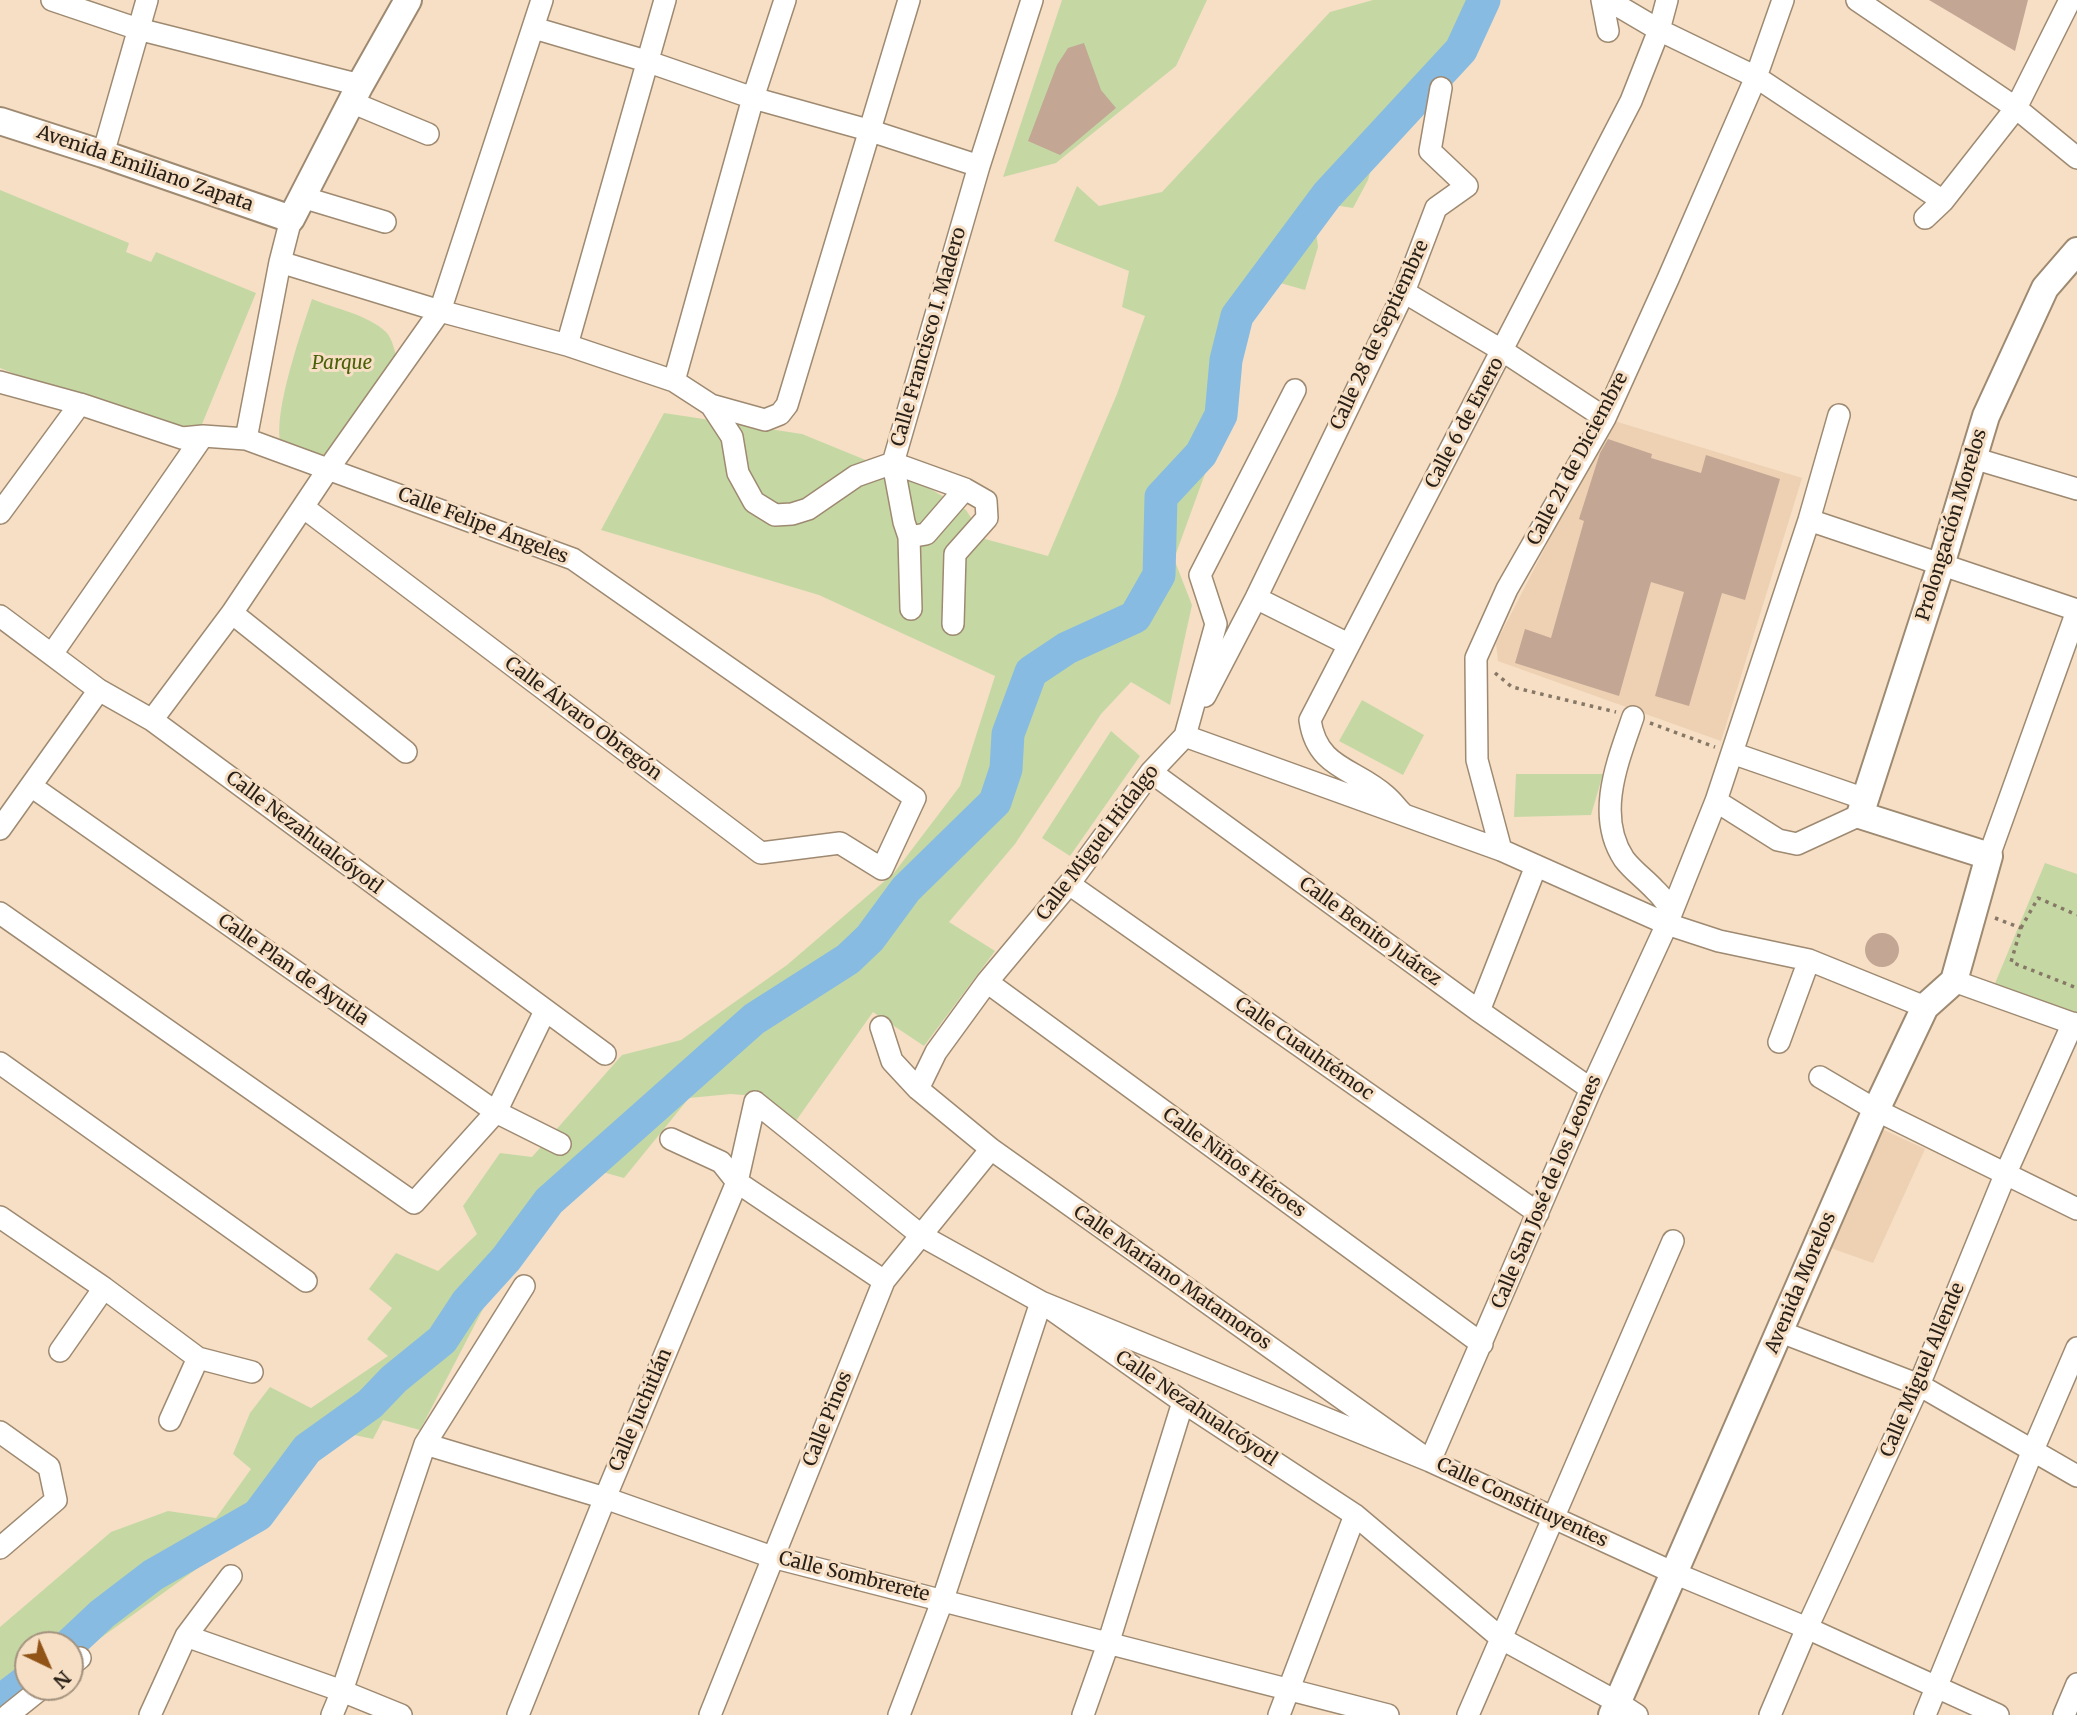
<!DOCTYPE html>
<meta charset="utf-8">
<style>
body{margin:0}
#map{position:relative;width:2077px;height:1715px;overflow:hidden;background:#f6dfc5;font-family:Merriweather,serif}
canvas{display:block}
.north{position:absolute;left:14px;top:1631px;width:70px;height:70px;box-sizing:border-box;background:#f6dfc5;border:2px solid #a4937f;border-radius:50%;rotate:136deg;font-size:19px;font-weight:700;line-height:28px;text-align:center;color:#292017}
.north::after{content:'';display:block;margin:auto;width:24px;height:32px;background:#915316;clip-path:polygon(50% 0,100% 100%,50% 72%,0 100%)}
</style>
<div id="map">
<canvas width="2077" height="1715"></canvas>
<div class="north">N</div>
</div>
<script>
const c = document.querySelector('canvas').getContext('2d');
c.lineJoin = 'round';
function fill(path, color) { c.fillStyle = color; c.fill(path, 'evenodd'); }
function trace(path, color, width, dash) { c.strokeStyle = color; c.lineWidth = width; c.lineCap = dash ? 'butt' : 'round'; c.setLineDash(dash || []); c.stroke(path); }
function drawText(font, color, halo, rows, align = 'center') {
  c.font = font + ' Merriweather,serif'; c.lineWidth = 6; c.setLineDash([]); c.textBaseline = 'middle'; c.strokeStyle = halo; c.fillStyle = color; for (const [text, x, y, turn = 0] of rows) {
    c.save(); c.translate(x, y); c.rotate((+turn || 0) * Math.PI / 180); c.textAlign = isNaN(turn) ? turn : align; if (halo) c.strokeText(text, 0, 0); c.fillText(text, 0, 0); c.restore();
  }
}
const built = new Path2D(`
 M1611,420L1802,478L1721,741L1498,661L1496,643Z
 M1882,1129L1925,1149L1873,1263L1831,1248Z`);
const green = new Path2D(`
 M1062,0H1207L1176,66L1056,163L1003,177Z
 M1373,0H1474L1464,26L1387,107L1368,180L1353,208L1334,205L1315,224L1318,247L1305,290L1259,277L1243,319L1226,416L1174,559L1192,605L1170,705L1131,682L1101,714L1015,844L949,922L995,951L924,1046L873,1012L793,1125L755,1096L731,1094L689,1098L624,1178L599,1171L544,1229L484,1307L420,1430L383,1420L373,1439L345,1433L318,1450L287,1504L70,1660V1645H28V1687L0,1715V1627L111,1532L168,1511L216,1518L251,1469L233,1454L250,1413L270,1387L311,1408L388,1356L367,1339L392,1308L369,1289L396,1253L438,1271L477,1234L463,1206L500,1153L532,1157L622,1055L681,1040L787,965L894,873L960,786L995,676L819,595L601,530L664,413L802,434L917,481L966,510L985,539L1048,556L1117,394L1145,316L1122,307L1129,271L1054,241L1077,186L1099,206L1162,192L1330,12Z
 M0,190L129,243L126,252L151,262L156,252L256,293L193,446L0,368Z
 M312,299C335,309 367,314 386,332C393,339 395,353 398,363L331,462L282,448C270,420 302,330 312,299Z
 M1362,700L1424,735L1403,775L1339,741Z
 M1111,731L1140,756L1070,856L1042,838Z
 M1516,774H1603L1591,815L1514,817Z
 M2045,863L2077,874V1023L1991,993Z`);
const river = new Path2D(`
 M69,1645L102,1614L153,1575L258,1515L307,1449L370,1404L394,1379L442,1340L467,1302L506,1259L549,1201L754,1019L848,959L870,938L906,889L995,802L1006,769L1008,734L1031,672L1067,648L1135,617L1159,575L1161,497L1201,454L1221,415L1226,360L1237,316L1327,195L1461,50L1484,0
 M0,1701L28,1680`);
const building = new Path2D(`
 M1929,0H2028L2015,51Z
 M1084,43L1101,90L1116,108L1060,155L1028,141L1057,65L1068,48Z
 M1608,439L1652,454L1651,458L1701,473L1706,455L1780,479L1745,600L1722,593L1689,706L1655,696L1684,592L1651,582L1619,696L1515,663L1525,629L1551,638L1584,521L1579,519L1600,453Z
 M1865 950a17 17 0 1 1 34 0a17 17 0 1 1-34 0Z`);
const path = new Path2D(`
 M1495,673L1512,687L1616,712
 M1650,723L1715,747
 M1995,918L2021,928L2011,962L2077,988
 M2021,928L2038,898L2077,915`);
const minor = new Path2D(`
 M52,0L138,29L360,85
 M1602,0L1608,31
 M1608,0L1659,30L1756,77L1943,201
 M1857,0L2016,108L2077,158
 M534,28L646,61L753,98L868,130L979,166
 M351,102L428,134
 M103,154L147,0
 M302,197L385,222
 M1925,218L1943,201L2016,108L2070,0
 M280,262L440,311L567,345L674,381L711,405L765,420L780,414L787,405L909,0
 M1404,292L1503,351L1605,418
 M567,345L665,0
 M674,381L753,98L785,0
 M0,382L80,404L182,438L203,436L246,439L573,559L915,798L882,869L840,843L761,853L303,507
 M711,405L732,437L738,473L754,502L775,515L792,514L808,509L856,476L893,463
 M246,439L280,262L291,219
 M1973,458L2077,489
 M893,463L965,489L986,501L987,518L955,554L953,624
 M0,513L80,404
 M1809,520L2077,610
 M909,537L926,534L965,489
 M1256,598L1348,644
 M911,609L909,537L904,522L893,463L979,166L1032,0
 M232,613L406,752
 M0,616L99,690L152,720L605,1054
 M52,654L203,436
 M1205,696L1256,598L1404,292L1436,208L1467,186L1430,151L1441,88
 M1633,717C1618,761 1595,815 1624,859C1633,871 1645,879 1655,890C1662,896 1667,904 1672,911
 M152,720L232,613L329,468L440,311L542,0
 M1185,736L1501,850L1667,924L1719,941L1809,960L1925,1007
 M1732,753L1865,799
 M1151,772L1479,1011L1591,1089
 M31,786L496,1112L560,1144
 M1716,801L1778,840L1797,844L1860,815
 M1402,813C1397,808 1392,801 1386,796C1355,768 1317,769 1310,720L1631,101L1659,30L1667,0
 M0,829L99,690
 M1501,850L1477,760L1476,658L1507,589L1605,418L1668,279L1756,77L1783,0
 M1989,856L2077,611
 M1069,884L1538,1213
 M0,913L414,1203L496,1112L545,1011
 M1954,981L2077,1025
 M987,982L1482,1344
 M1479,1011L1536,866
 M881,1027L892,1061L918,1089L991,1149L1430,1461L1591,1089L1667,924L1716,801L1809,520L1839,415
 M1779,1042L1809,960
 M0,1063L306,1281
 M1820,1077L1876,1110L2077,1209
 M918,1089L936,1052L987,982L1069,884L1151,772L1185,736L1216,624L1200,575L1295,390
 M755,1102L922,1236L1041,1302L1183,1402L1355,1515L1502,1639L1617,1702L1637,1715
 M671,1139L721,1162L737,1182L884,1281
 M0,1217L104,1288L198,1358L252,1372
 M1781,1332L1919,1385L2077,1476
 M60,1351L104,1288
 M170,1420L198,1358
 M0,1432L49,1467L56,1500L0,1548
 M425,1444L605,1498L772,1557L1388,1715
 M186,1636L342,1691L401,1715
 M70,1666L80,1658
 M8,1715L43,1687
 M150,1715L186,1636L231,1576
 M332,1715L342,1691L425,1444L524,1286
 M518,1715L605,1498L737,1182L755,1102
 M710,1715L884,1281L991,1149
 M899,1715L943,1599L1041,1302L1430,1461L1674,1573L1807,1628L1998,1715
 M1083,1715L1108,1644L1183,1402
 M1279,1715L1355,1515
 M1468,1715L1673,1241
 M1770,1715L1807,1628L1919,1385L2005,1175L2073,1023
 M1925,1715L2033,1450L2077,1348
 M2064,1715L2077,1684`);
const major = new Path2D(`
 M0,121L103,154L291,219L360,85L408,0
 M1612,1715L1876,1110L1925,1007L1954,981L1989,856L1860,815L1941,565L1986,416L2045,288L2077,251`);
const streetNames = [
 ["Avenida Emiliano Zapata",145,169,19],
 ["Calle 28 de Septiembre",1380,335,-65],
 ["Calle Francisco I. Madero",929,337,-74],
 ["Calle 6 de Enero",1465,423,-62],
 ["Calle 21 de Diciembre",1578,459,-62],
 ["Prolongación Morelos",1952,525,-73],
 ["Calle Felipe Ángeles",483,526,21],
 ["Calle Álvaro Obregón",583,719,37],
 ["Calle Nezahualcóyotl",304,833,37],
 ["Calle Miguel Hidalgo",1098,843,-53],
 ["Calle Benito Juárez",1370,932,36],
 ["Calle Plan de Ayutla",293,970,35],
 ["Calle Cuauhtémoc",1304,1049,35],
 ["Calle Niños Héroes",1234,1163,36],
 ["Calle San José de los Leones",1547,1192,-67],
 ["Calle Mariano Matamoros",1172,1278,35],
 ["Avenida Morelos",1801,1283,-67],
 ["Calle Miguel Allende",1923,1370,-67],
 ["Calle Nezahualcóyotl",1196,1409,34],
 ["Calle Juchitlán",641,1410,-67],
 ["Calle Pinos",828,1419,-68],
 ["Calle Constituyentes",1522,1503,25],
 ["Calle Sombrerete",854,1577,14]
];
const parkNames = [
 ["Parque",342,364]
];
fill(built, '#edd1b2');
fill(green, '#c5d8a4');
trace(river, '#87bbe2', 33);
fill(building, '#c3a694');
trace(minor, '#9e8971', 24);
trace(major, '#9e8971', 30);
trace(path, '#867766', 3.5, [3.5, 5]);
trace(minor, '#fff', 21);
trace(major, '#fff', 26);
drawText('19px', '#292017', '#f6dfc5', streetNames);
drawText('italic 19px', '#4a6008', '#f6dfc5', parkNames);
</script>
